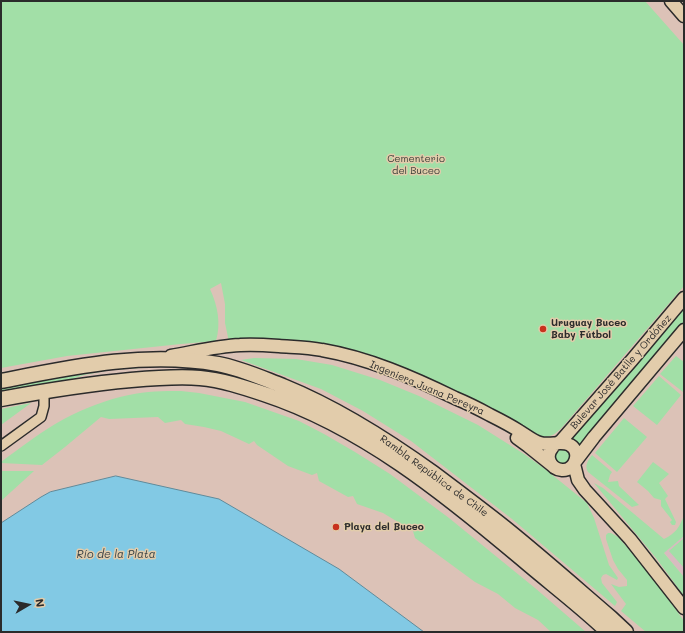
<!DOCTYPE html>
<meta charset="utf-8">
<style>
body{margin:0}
#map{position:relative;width:685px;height:633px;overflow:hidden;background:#dcc2b7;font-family:Mali,sans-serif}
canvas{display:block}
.frame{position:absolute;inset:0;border:2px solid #2b2b2b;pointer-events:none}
.north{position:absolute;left:8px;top:585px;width:40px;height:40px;-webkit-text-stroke:3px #e2ccab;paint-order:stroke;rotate:81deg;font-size:11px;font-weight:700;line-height:16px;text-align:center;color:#2b2b2b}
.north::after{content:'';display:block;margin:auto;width:14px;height:18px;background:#2b2b2b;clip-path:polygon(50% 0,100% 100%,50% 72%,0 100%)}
</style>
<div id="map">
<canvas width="685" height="633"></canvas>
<div class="frame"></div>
<div class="north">N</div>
</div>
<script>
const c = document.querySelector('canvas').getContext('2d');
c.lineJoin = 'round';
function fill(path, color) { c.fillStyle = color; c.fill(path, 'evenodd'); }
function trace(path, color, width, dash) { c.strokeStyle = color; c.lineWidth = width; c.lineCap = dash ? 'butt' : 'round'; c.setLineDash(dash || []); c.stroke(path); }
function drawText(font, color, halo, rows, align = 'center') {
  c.font = font + ' Mali,sans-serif'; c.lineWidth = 3; c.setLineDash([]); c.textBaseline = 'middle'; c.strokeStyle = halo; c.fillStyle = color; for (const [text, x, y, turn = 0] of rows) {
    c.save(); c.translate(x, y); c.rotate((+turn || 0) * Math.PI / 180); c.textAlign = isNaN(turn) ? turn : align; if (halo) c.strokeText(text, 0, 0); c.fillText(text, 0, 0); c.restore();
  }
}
const built = new Path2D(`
 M684,536V577L664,552Z`);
const green = new Path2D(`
 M1,1H645L684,45V286L565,424C556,434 550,440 536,435C461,395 385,349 298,341C275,339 252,341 229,342L225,323V304L221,283L210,289C218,306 221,324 216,341L181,344L67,356L1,368Z
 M684,306V323L584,441L579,450L567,438Z
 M676,356L684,362L683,392L660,374Z
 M254,358L296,359L332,365L380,380L419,396L478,425L524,454L545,469L587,503L594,518L609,565L618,578L617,580L606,574L603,575L601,578L602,583L617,602L615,606L512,519L411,441L363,411L321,389L241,360Z
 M164,365L172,366L111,370L84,375L63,382L1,394V387L46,378L115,368Z
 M200,367L240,376L278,390L290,396L256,384L217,374L195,371Z
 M659,376L681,395L657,425L633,406Z
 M181,391L199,393L245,402L299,421L324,434L355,452L390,474L449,518L535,588L586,632H551L538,620L515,608L498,594L475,582L415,538L413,531L383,513L357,504L353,496L348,497L319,481L317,473L312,475L288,466L257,445L254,441L249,444L221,431L204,427L185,424L181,420L165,423L158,417L109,419L101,417L65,447L42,465L1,463V462C20,448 43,430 64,419C83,409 108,399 129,395C146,391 164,391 181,391Z
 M31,403L1,425V409Z
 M624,418L647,437L617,472L595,453Z
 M560,450C573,449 571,458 565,465L558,464L555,457L556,453Z
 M592,455L612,472L610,475L608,482L618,481L619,486L639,505L632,507L588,472C584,466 588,460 592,455Z
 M653,462L669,474L659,483L668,496L665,499L676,522L675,525H672L670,522L672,520L661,506V500L654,498L648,491L637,482Z
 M1,471H34L1,501Z
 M594,483L603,488L664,539C675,534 680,527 684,515V536L664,553L684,577V596L656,558Z
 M608,533H611L618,537L640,562L665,594L684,621V632H646L621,611L626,604L611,584L619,587L627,586V580L618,569L613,560L606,539V535Z
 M684,538V568L669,551Z`);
const water = new Path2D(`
 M116,476L219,499L339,569L424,632H1V523L41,497L50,492Z`);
const minor = new Path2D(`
 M1,446L41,417L44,406V391`);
const secondary = new Path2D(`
 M671,1L684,16
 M171,356C194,352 217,346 240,345C253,344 266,345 279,346C293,347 308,347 322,350C368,358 412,377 455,398C467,403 479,409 490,415C500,420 510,425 519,431C526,435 533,441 540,443C550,446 562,440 570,445C582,452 575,471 562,470C550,469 545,456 552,448C554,444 558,443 561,441L632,360L684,298
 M517,438L528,446L553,466
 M575,462L594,437L684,330
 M574,464L578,480L585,490L630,539L684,608`);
const primary = new Path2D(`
 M1,381C72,367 145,351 218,364C240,368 262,378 283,386C337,408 386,439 433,473C457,491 481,509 505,528C541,557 576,588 611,618L626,632
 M1,399C44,391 87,384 131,380C154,378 177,376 200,378C222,380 243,387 264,394C361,426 444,493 521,558C550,583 581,606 608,632`);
const markers = [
 [543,329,4,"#c8321e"],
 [336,527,4,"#c8321e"]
];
const parkNames = [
 ["Cementerio",416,159],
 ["del Buceo",416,171]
];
const poiNames = [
 ["Uruguay Buceo",551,323],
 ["Baby Fútbol",551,335],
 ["Playa del Buceo",344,527]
];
const streetNames = [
 ["Bulevar José Batlle y Ordóñez",621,372,-49],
 ["Ingeniera Juana Pereyra",427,388,23],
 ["Rambla República de Chile",434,476,36]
];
const waterNames = [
 ["Río de la Plata",116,555]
];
fill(built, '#d8bbc0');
fill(green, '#a2dfa7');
fill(water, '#82c9e4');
trace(water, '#5f8a9a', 1);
trace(minor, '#2b2b2b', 12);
trace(secondary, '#2b2b2b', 15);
trace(primary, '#2b2b2b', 17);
trace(minor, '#e2ccab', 9);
trace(secondary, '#e2ccab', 12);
trace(primary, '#e2ccab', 14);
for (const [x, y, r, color] of markers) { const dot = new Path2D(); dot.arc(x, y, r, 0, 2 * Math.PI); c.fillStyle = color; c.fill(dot); trace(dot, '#e2ccab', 1.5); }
drawText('10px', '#373d37', '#e2ccab', parkNames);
drawText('bold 10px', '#2b2b2b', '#e2ccab', poiNames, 'left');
drawText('10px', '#2b2b2b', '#e2ccab', streetNames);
drawText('italic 11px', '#384347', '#e2ccab', waterNames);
</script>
